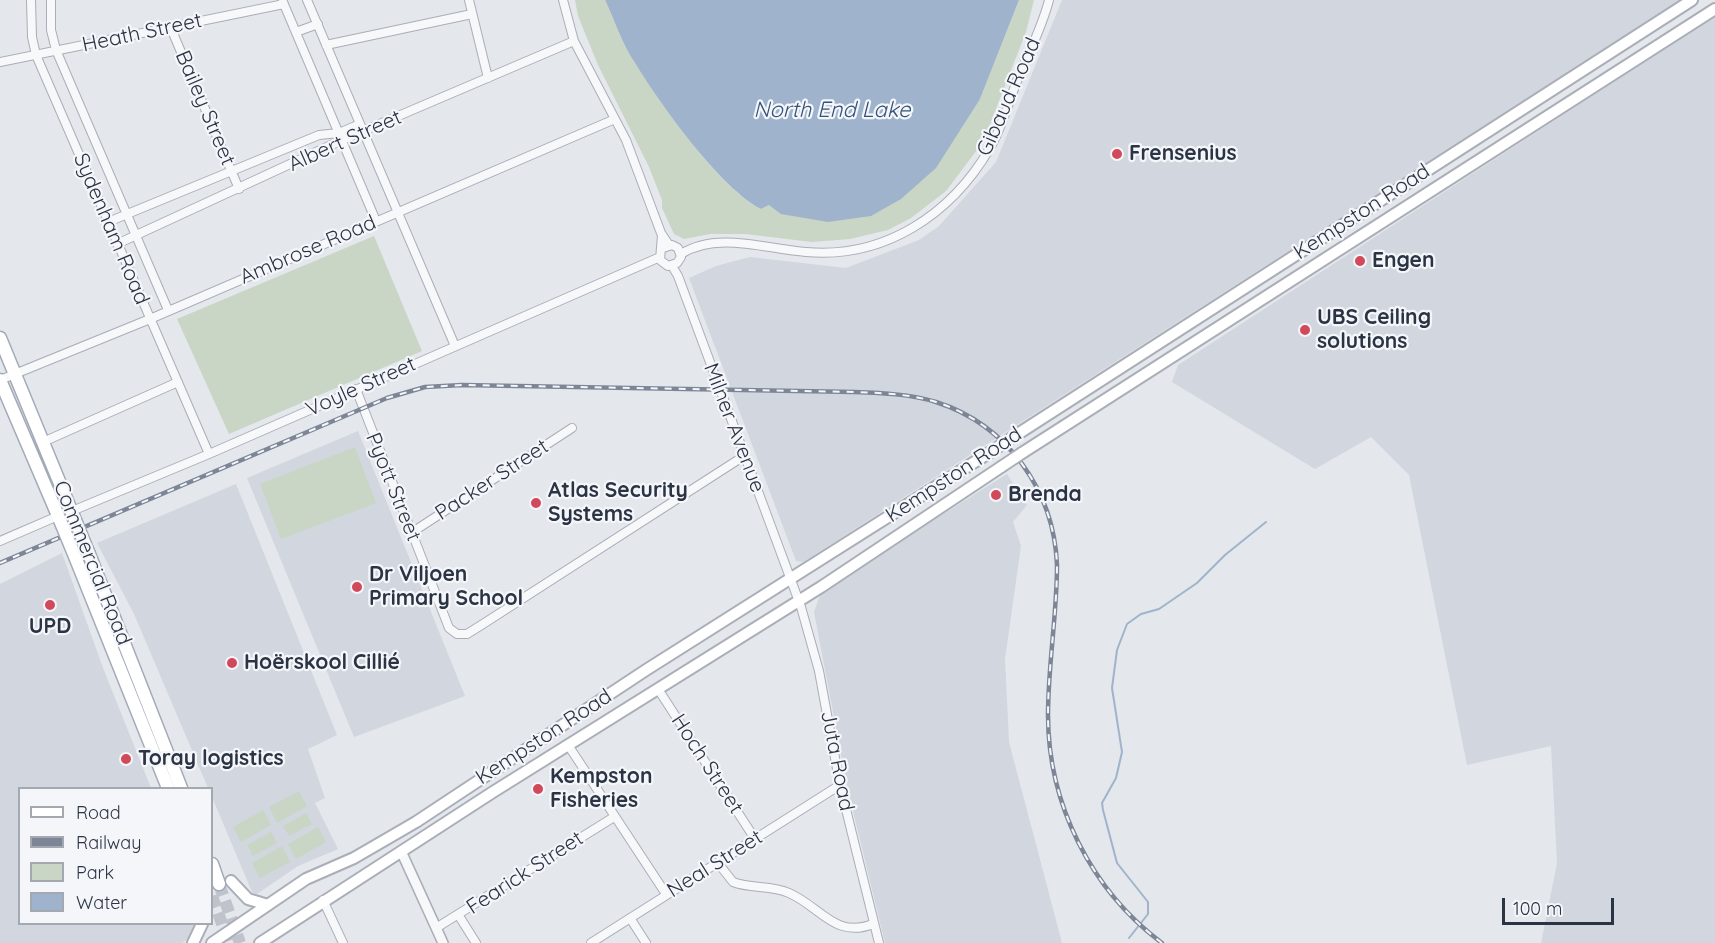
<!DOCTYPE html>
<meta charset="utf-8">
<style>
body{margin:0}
#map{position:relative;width:1715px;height:943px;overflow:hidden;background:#e4e7ec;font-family:Quicksand,sans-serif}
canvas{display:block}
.legend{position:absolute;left:18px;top:787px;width:195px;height:138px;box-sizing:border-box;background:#f4f6f9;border:2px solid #a4a8b1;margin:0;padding:8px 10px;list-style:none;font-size:18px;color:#2b3445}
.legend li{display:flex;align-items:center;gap:12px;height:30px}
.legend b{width:30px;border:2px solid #a4a8b1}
.scale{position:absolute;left:1502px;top:898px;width:112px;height:27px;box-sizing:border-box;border:3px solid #2b3445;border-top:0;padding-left:8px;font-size:18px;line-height:21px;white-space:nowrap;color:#2b3445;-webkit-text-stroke:4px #f4f6f9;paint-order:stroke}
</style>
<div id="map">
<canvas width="1715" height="943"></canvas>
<ul class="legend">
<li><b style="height:8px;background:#fff"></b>Road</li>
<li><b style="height:8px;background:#7d8696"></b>Railway</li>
<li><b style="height:16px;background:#c9d6c5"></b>Park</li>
<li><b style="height:16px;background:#9fb4cc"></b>Water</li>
</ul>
<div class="scale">100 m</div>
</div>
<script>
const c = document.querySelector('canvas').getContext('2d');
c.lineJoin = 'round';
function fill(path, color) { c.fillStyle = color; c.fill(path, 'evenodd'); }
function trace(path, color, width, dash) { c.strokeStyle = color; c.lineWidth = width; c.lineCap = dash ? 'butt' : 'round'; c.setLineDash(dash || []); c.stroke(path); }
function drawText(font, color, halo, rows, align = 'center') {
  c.font = font + ' Quicksand,sans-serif'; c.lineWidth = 4.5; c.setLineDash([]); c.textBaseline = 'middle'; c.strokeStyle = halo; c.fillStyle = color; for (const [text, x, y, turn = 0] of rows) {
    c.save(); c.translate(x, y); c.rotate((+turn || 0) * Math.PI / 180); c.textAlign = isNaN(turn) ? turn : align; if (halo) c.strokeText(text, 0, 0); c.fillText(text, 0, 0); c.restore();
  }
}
const built = new Path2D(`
 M1062,0H1680L803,562L796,561L689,278L716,266L750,257L846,268L919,240L939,226L996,162Z
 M1715,16V943H1541L1557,863L1551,746L1467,765L1409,475L1371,437L1315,469L1172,382L1178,365Z
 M358,431L465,696L354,737L247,478Z
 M1007,474L1027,505L1013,522L1021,546L1005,659L1009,742L1062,943H885L847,786L814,612L820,595L870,560Z
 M236,484L337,735L308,749L325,798L315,803L338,849L298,866L257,894L252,892L212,797V788H208L134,614L97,543Z
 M62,553L103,668L151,788H20V924H195L188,939L182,943H0V584Z`);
const green = new Path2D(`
 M575,0H605C615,21 622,44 635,63C660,103 721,190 761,209L980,99L1019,0H1034L1026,32L983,142L946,191L911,218L888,230L850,239L812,242L745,234H710L684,239L674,234L662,208V200L649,167L598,65L578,16Z
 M374,236L422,351L229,434L177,319Z
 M355,447L376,503L281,539L260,484Z
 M299,791L307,806L277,823L269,807Z
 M263,810L271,825L241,842L233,827Z
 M306,813L312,824L289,836L283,826Z
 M318,827L326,842L296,859L288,844Z
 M271,832L277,843L253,856L247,845Z
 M282,846L290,862L260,878L252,863Z`);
const water = new Path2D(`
 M605,0H1019L980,99L936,168L901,199L871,216L828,222L781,214L769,205L761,209C721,189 660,104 635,63C622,44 615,21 605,0Z`);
const stream = new Path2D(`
 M1129,938L1148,914V902L1117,863L1103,810L1102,803L1116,778L1122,752L1112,688L1117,650L1127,624L1141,614L1159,609L1197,583L1225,555L1266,522`);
const primaryTunnel = new Path2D(`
 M219,884L240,943
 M212,896L229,943`);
const minor = new Path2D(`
 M31,0L32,37L36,55L209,454
 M51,0V30L56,50L168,310
 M307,0L455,346
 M469,0L488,78
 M563,0L574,41L626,140L661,233L669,245
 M283,2L376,221
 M170,26L239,189
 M296,32L318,24
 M326,45L472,14
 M0,62L284,4
 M108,222L319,135L339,133L360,124
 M662,235L660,260L668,266L677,263L681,257L678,248L672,245L663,248
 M117,244L342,140L574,41
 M681,254C717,231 766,249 806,252C884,259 951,215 990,148C1002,128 1008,103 1017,81C1028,54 1042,28 1049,0
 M672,266L678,276L801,607L819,671L840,785L879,943
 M0,380L150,319L615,119
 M356,389L449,628L457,634H467L483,624L744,456
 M43,442L178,382
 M72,511L209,454L660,257
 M411,533L572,428
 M0,541L58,516
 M658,689L755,839
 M568,745L666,894
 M718,863L733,882C751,889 771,885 789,893C821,907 835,939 873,924
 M323,900L343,943
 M459,916L476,943
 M630,918L646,943
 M436,928L614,817
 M591,943L840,785`);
const tertiary = new Path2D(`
 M401,851L443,943`);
const secondary = new Path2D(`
 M1013,437L1692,0
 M1022,453L1715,9
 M231,881L248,899L268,905
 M193,943L202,924
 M212,943L306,879L354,858L416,822L646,670L992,451
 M260,943L493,792L821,587L1001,467`);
const primary = new Path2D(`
 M0,338L75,520
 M0,380L62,525
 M89,554L181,788
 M76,559L168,788
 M212,864L219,884`);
const rail = new Path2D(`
 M0,563L387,398L425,387L462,385L854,392C882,393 910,394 936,402C1008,425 1054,491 1057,565C1057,615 1048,665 1048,715C1048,804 1091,890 1162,943`);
const secondaryBridge = new Path2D(`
 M992,451L1013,437
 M1001,467L1022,453`);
const primaryBridge = new Path2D(`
 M75,520L89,554
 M62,525L76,559`);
const markers = [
 [1117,154,6,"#d1495b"],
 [1360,261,6,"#d1495b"],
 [1305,330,6,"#d1495b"],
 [996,495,6,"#d1495b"],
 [536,503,6,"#d1495b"],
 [357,587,6,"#d1495b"],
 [50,605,6,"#d1495b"],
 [232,663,6,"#d1495b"],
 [126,759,6,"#d1495b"],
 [538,789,6,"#d1495b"]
];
const streetNames = [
 ["Heath Street",142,33,-12],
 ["Gibaud Road",1009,97,-66],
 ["Bailey Street",205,108,67],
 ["Albert Street",345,141,-24],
 ["Kempston Road",1362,212,-33],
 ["Sydenham Road",111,229,67],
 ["Ambrose Road",308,250,-23],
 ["Voyle Street",361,387,-24],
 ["Milner Avenue",734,428,69],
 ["Kempston Road",954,475,-33],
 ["Packer Street",492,480,-33],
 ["Pyott Street",393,487,68],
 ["Commercial Road",92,563,68],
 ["Kempston Road",544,737,-33],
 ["Juta Road",837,761,79],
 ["Hoch Street",707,764,57],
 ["Neal Street",715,864,-32],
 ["Fearick Street",525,873,-33]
];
const poiNames = [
 ["Frensenius",1129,154],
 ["Engen",1372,261],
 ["UBS Ceiling",1317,318],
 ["solutions",1317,342],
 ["Atlas Security",548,491],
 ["Systems",548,515],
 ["Brenda",1008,495],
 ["Dr Viljoen",369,575],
 ["Primary School",369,599],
 ["UPD",50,627,"center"],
 ["Hoërskool Cillié",244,663],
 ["Toray logistics",138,759],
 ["Kempston",550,777],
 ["Fisheries",550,801]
];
const waterNames = [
 ["North End Lake",832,110]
];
fill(built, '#d2d6de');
fill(green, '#c9d6c5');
fill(water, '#9fb4cc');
trace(stream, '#9fb4cc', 2);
trace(primaryTunnel, '#bfc3cb', 12, [12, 6]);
trace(minor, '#a9aeb7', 10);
trace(tertiary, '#a9aeb7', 12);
trace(secondary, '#a9aeb7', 14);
trace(primary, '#a3abb8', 15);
trace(minor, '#f7f8fa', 8);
trace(tertiary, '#f7f8fa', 9);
trace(secondary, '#fff', 10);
trace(primary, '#fff', 12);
trace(rail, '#7d8696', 4.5);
trace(rail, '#f4f6f9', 2, [7]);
trace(secondaryBridge, '#a9aeb7', 14, []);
trace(primaryBridge, '#a3abb8', 15, []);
trace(secondaryBridge, '#fff', 10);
trace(primaryBridge, '#fff', 12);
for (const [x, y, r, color] of markers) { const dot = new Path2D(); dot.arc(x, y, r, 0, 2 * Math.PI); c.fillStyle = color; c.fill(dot); trace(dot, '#f4f6f9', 2); }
drawText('21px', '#2b3445', '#f4f6f9', streetNames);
drawText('bold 21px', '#2b3445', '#f4f6f9', poiNames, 'left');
drawText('italic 22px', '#34527a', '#f4f6f9', waterNames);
</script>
